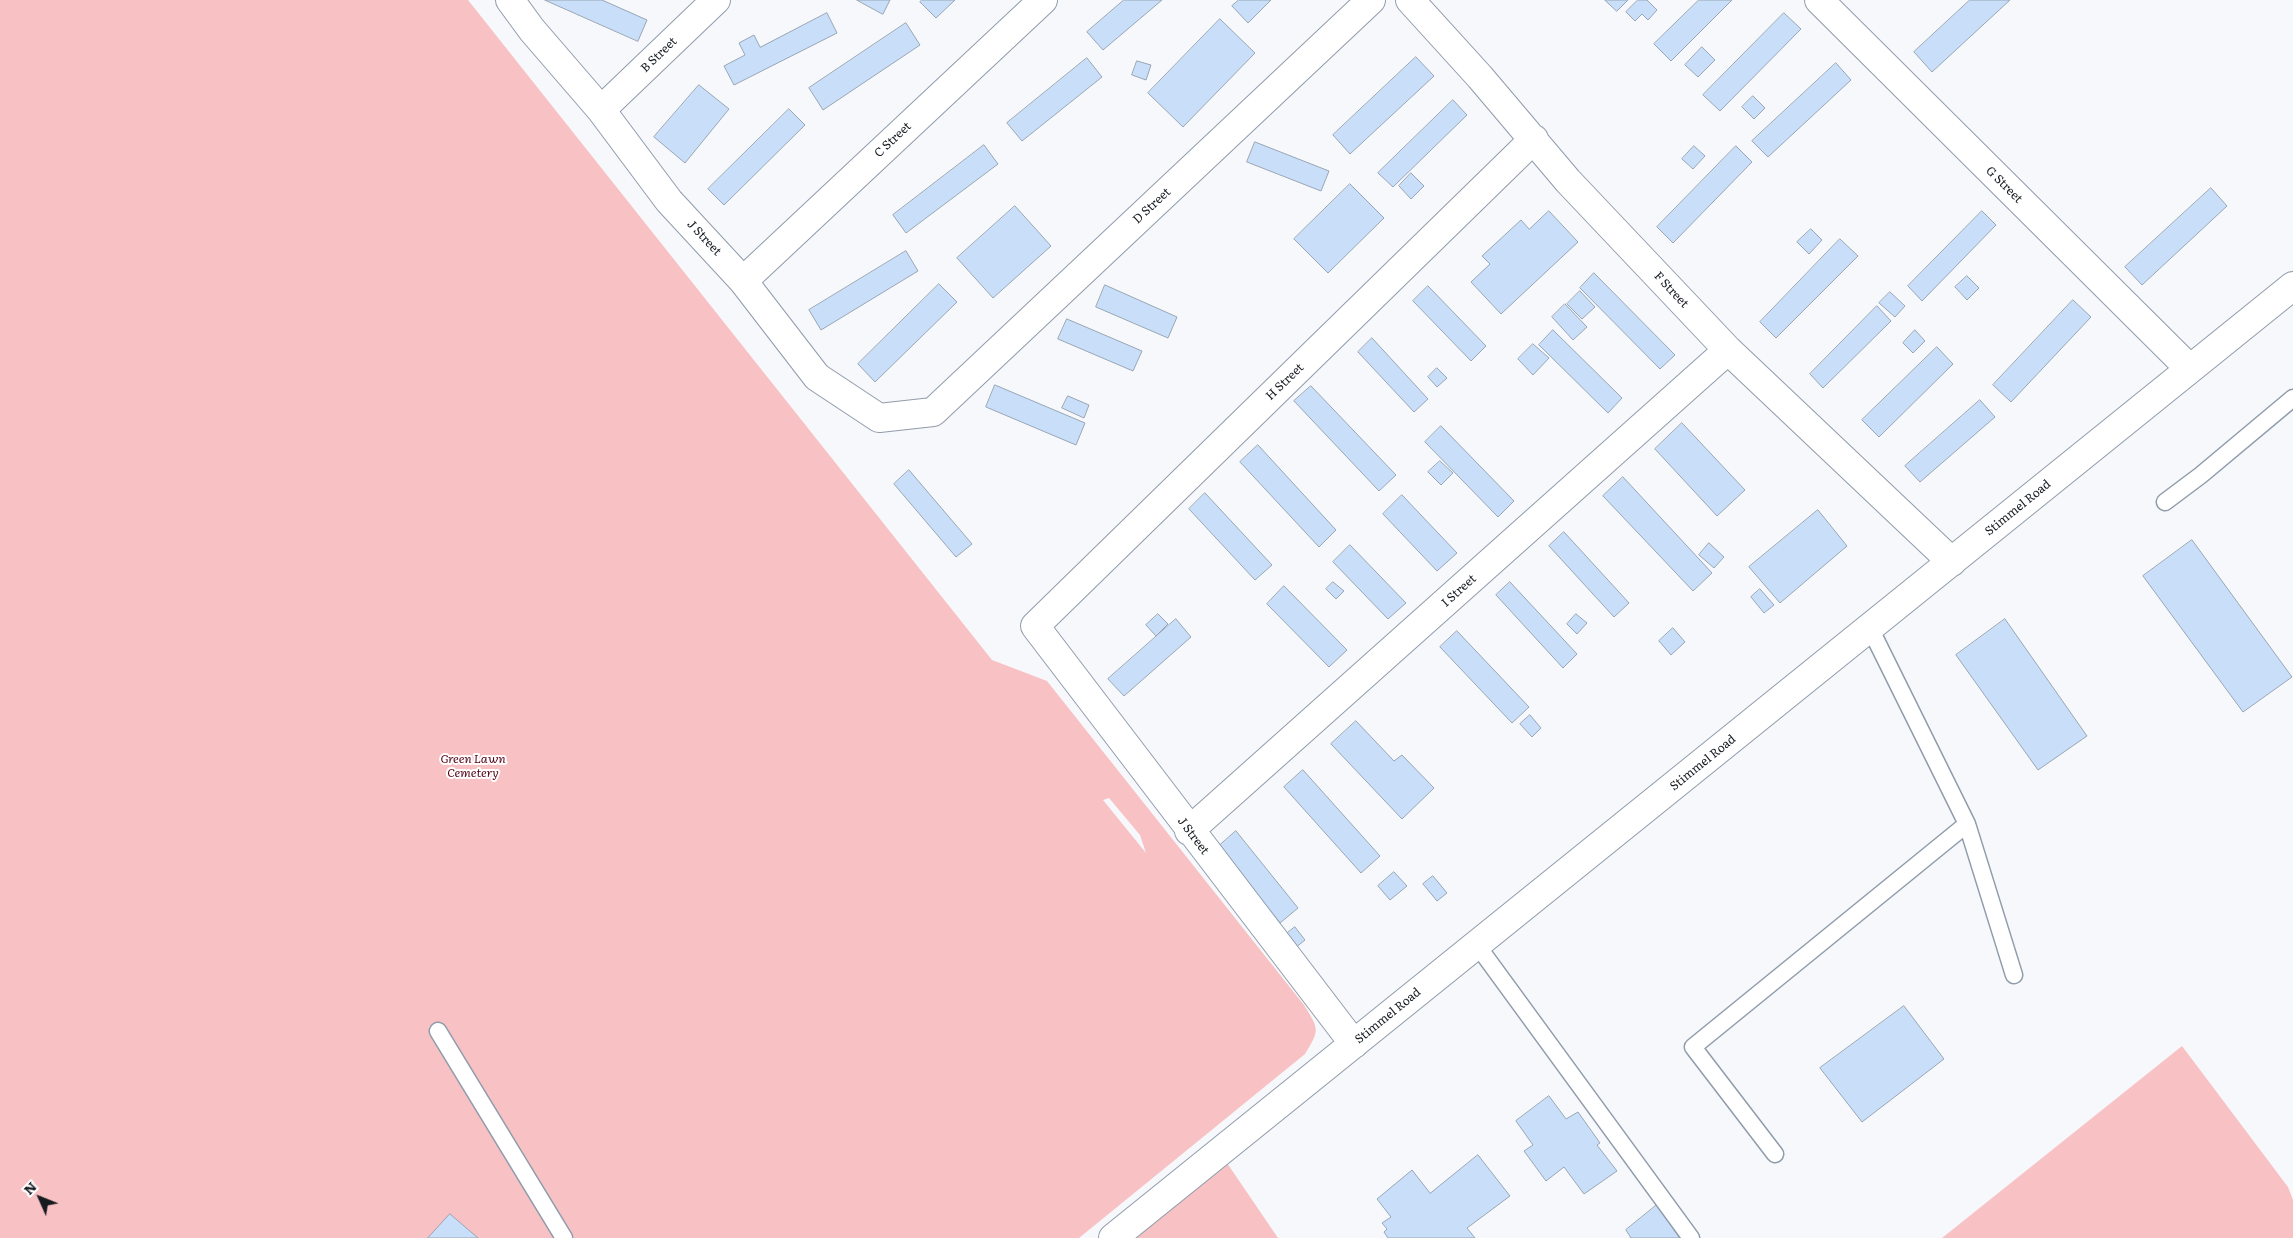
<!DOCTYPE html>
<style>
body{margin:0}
#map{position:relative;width:2293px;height:1238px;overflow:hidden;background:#f6f8fc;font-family:Literata,serif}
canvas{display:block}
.north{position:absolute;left:15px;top:1173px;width:50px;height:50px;-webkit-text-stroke:4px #fff;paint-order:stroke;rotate:314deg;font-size:14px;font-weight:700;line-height:20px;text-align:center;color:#161b20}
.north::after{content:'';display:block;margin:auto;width:18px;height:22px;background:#161b20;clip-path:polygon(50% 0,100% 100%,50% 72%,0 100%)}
</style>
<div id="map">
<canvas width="2293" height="1238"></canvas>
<div class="north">N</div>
</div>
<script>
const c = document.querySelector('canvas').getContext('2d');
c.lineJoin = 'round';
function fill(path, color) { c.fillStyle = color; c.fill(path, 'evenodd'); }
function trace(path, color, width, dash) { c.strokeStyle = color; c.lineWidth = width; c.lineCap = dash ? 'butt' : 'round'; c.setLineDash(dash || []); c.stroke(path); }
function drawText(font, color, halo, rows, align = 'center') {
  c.font = font + ' Literata,serif'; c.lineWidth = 4; c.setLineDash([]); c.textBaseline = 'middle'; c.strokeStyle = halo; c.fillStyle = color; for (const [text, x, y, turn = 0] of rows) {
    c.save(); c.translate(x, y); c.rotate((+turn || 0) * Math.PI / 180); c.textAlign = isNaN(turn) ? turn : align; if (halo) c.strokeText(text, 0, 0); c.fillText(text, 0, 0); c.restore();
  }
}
const green = new Path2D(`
 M0,0H468L992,660L1047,681L1304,1005C1319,1029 1320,1030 1305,1054L1079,1238H0ZM1109,798L1140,835L1146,853L1103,800Z
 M2182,1046L2288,1187L2293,1200V1238H1942Z
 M1227,1163L1278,1238H1136Z`);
const building = new Path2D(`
 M545,0H602L647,20L638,41Z
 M857,0H890L883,14Z
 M922,0H955L936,18L920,2Z
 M1124,0H1162L1103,50L1087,32Z
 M1239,0H1271L1248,23L1232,6Z
 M1605,0H1628L1617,11Z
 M1638,0H1647L1657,10L1648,20L1642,14L1635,21L1626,12Z
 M1699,0H1732L1671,61L1654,44Z
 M1970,0H2010L1932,72L1914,52Z
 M827,13L837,33L734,85L724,66L745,55L739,43L754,35L760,47Z
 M1784,13L1801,29L1720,111L1703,95Z
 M1220,19L1255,53L1183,127L1148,93Z
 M906,23L920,45L823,110L809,88Z
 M1702,47L1715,60L1698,77L1685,65Z
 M1416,57L1434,76L1350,154L1333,135Z
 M1087,58L1102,77L1022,141L1007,123Z
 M1137,61L1151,65L1146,80L1132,75Z
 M1836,63L1851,80L1768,157L1752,141Z
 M699,85L729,109L685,163L654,137Z
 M1753,96L1765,108L1754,119L1742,107Z
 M1453,100L1467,115L1393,187L1378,173Z
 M789,109L805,125L724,205L708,189Z
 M1255,142L1329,171L1321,191L1247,162Z
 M984,145L998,164L906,233L893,215Z
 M1694,146L1705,156L1693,169L1682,159Z
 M1736,146L1752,162L1673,243L1657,227Z
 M1411,173L1424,186L1411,199L1399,186Z
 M1350,184L1384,218L1328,273L1294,239Z
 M2211,188L2227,206L2142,285L2125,267Z
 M1015,206L1051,246L993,298L957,258Z
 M1549,211L1578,242L1501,314L1471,282L1490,264L1482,256L1521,220L1529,229Z
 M1982,211L1996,225L1922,301L1908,286Z
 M1811,229L1822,240L1809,254L1797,242Z
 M1840,239L1858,256L1776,338L1760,322Z
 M906,251L918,271L821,330L809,310Z
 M1594,273L1675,355L1660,369L1580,288Z
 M1967,276L1979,288L1967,300L1955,287Z
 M939,284L957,302L875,382L858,364Z
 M1105,285L1177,317L1168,338L1096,307Z
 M1428,286L1486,346L1471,361L1413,301Z
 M1580,291L1595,307L1582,319L1567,304Z
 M1890,292L1905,306L1895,317L1879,303Z
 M2073,300L2091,317L2011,402L1993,385Z
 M1565,304L1587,327L1573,340L1552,317Z
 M1877,306L1891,321L1823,388L1810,374Z
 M1067,319L1142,351L1133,371L1058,339Z
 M1553,330L1622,398L1608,413L1539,345Z
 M1915,330L1925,341L1913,353L1903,343Z
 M1372,338L1428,399L1414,412L1358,352Z
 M1533,344L1549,358L1533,375L1518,359Z
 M1937,347L1953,364L1879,437L1862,420Z
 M1437,368L1447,378L1437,387L1428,377Z
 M995,385L1085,423L1076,445L986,407Z
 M1311,386L1396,475L1379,491L1294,401Z
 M1068,396L1089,405L1084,418L1062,408Z
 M1980,400L1995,417L1920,482L1905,466Z
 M1682,423L1745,490L1717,516L1655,449Z
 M1441,426L1514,501L1498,517L1425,442Z
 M1258,445L1336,530L1319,547L1240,462Z
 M1440,461L1453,473L1441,485L1428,472Z
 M909,470L972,544L956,557L894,484Z
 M1623,477L1712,573L1693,591L1603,496Z
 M1205,493L1272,565L1255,580L1189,509Z
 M1402,495L1457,553L1437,571L1383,514Z
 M1818,510L1847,546L1780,603L1749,567Z
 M1564,532L1629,603L1614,617L1549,546Z
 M2192,540L2292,677L2243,712L2143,576Z
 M1709,543L1724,557L1714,568L1699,555Z
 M1350,545L1406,603L1388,619L1333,562Z
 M1333,582L1344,591L1336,599L1326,589Z
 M1510,582L1577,654L1563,668L1496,595Z
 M1284,586L1347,650L1329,667L1267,604Z
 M1760,589L1774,605L1764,613L1751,597Z
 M1158,614L1168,624L1156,636L1146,625Z
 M1576,614L1587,623L1577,634L1567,624Z
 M1176,619L1191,637L1124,696L1108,679Z
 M2005,619L2087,736L2038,770L1956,655Z
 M1673,628L1685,642L1671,655L1659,641Z
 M1457,631L1529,707L1512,723L1440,647Z
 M1530,715L1541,728L1532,737L1520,724Z
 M1356,721L1394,761L1402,755L1434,788L1402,819L1331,744Z
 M1303,770L1380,856L1361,873L1284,787Z
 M1236,831L1298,908L1280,923L1219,846Z
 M1394,872L1407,886L1390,900L1378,886Z
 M1433,876L1447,893L1437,901L1423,884Z
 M1295,927L1305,940L1295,948L1285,935Z
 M1904,1006L1944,1059L1862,1122L1820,1068Z
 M1549,1096L1566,1119L1578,1112L1600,1143L1597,1145L1617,1171L1584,1194L1564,1167L1546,1181L1524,1151L1533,1145L1516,1121Z
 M1478,1155L1510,1196L1467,1228L1475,1238H1388L1384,1232L1387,1229L1382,1223L1391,1217L1377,1199L1412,1170L1430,1193Z
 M1658,1204L1676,1228L1674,1230L1680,1238H1631L1626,1230Z
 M450,1214L478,1238H428Z`);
const service = new Path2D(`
 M2165,502L2201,475L2293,398
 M1967,824L2014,975
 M1477,945L1691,1238
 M438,1031L564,1238
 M1775,1154L1693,1047L1967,824L1870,628`);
const minor = new Path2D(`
 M510,0L532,30L601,110L669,201L743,281L817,377L879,418L933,412L1371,0
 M1410,0L1480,77L1568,181L1728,350L1952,562
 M1819,0L2190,369
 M601,110L716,0
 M743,281L1043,0
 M1189,831L1728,350
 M1354,1044L1035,626L1534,139
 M1113,1238L2293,286`);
const streetNames = [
 ["B Street",659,55,-44],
 ["C Street",893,140,-43],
 ["G Street",2004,185,45],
 ["D Street",1152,206,-43],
 ["J Street",704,238,47],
 ["F Street",1671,290,47],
 ["H Street",1285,382,-44],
 ["Stimmel Road",2018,508,-39],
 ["I Street",1459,591,-42],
 ["Stimmel Road",1703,763,-39],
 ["J Street",1193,836,53],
 ["Stimmel Road",1388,1016,-39]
];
const parkNames = [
 ["Green Lawn",473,759],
 ["Cemetery",473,773]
];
fill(green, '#f8c2c4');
fill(building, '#c9dff9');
trace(building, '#98a5b4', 1);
trace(service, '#909cab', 19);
trace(minor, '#909cab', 30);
trace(service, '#fff', 16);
trace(minor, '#fff', 28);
drawText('12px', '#161b20', '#fff', streetNames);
drawText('italic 12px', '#530216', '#fff', parkNames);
</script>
